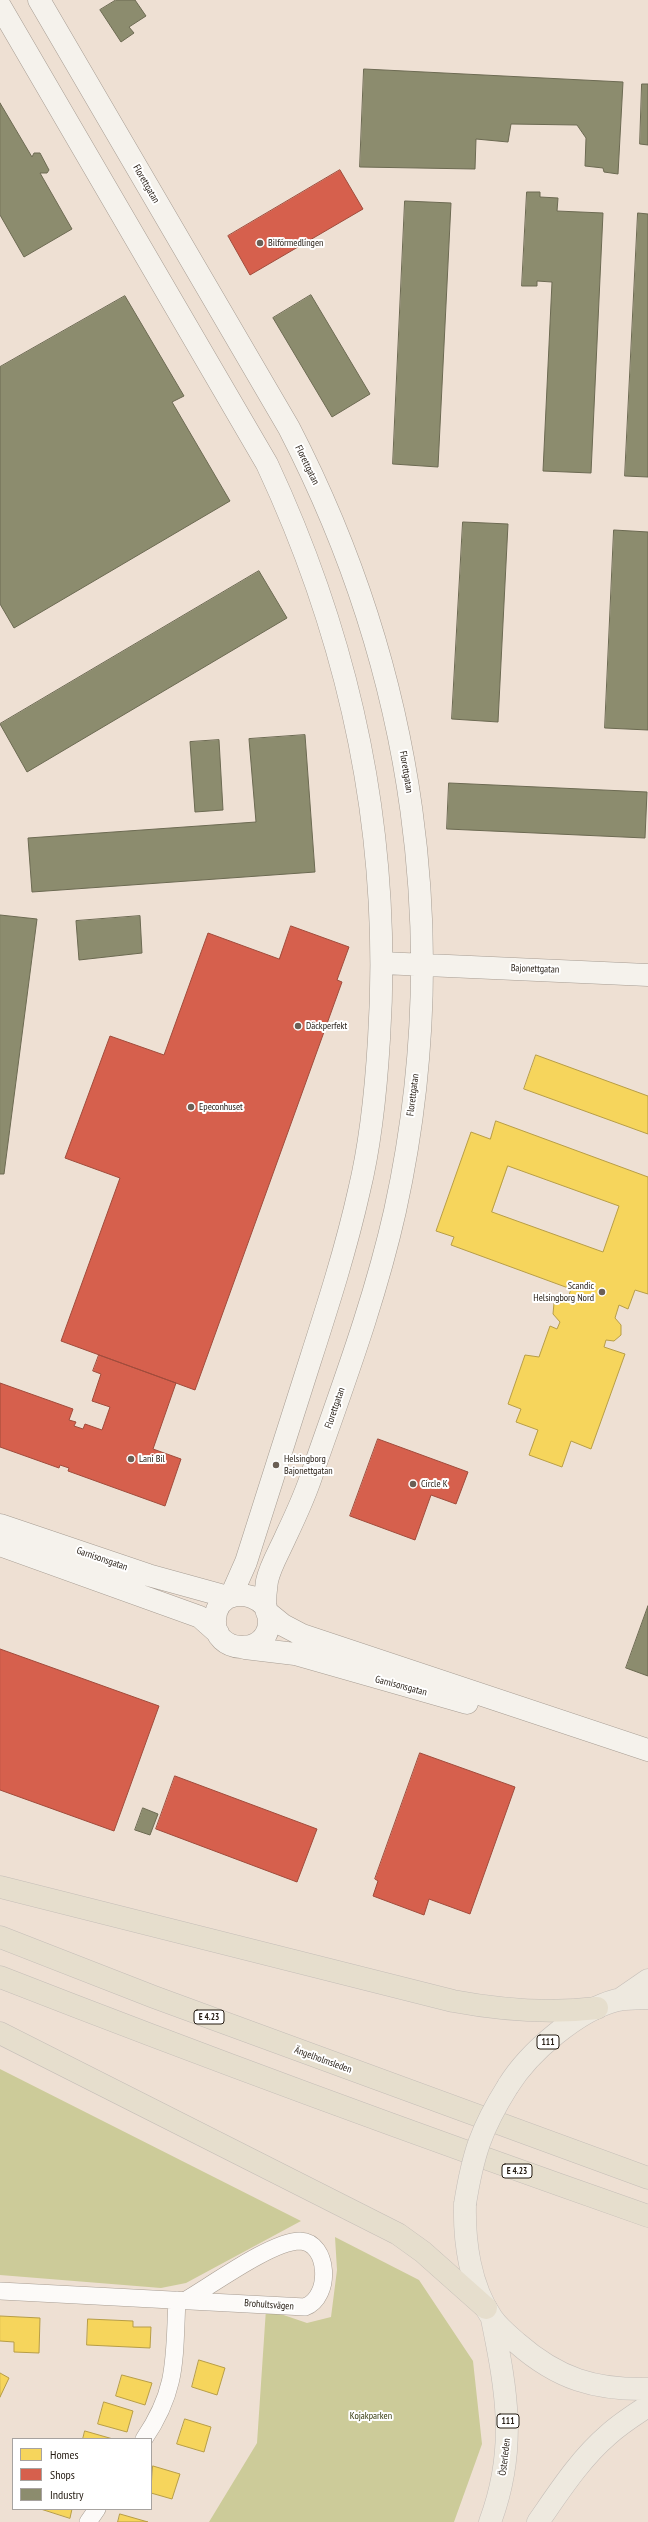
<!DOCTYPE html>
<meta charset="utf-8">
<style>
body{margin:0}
#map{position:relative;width:648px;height:2522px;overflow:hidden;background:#eee0d3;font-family:"PT Sans Narrow",sans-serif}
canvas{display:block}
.legend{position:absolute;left:12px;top:2438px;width:140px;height:72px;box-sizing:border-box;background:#fff;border:1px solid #a7a3a0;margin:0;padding:5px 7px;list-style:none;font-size:12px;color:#231a11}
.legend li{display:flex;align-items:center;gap:8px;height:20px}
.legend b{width:20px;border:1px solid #a7a3a0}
</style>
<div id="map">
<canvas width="648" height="2522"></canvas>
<ul class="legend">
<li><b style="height:11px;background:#f6d55c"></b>Homes</li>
<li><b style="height:11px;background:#d6604d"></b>Shops</li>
<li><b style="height:11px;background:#8c8c6e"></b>Industry</li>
</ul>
</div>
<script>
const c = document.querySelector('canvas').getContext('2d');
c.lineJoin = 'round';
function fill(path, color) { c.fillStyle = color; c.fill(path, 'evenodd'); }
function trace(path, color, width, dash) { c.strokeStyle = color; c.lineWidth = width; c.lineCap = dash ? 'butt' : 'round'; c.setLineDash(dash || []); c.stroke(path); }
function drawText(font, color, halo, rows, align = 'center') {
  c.font = font + ' "PT Sans Narrow",sans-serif'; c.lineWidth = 4; c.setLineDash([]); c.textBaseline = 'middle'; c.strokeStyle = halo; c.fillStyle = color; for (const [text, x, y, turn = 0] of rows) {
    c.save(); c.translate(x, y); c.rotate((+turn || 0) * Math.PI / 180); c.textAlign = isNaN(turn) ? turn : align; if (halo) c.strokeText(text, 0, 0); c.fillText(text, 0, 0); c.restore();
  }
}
const green = new Path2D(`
 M0,2069L301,2221L186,2283L161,2288L0,2275Z
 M335,2237L419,2280L473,2361L482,2444L454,2522H209L257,2443L266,2309L307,2323L331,2317L337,2270Z`);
const homes = new Path2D(`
 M536,1055L648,1096V1134L524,1089Z
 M496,1121L648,1177V1294L635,1290L628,1309L619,1305L615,1318L621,1325V1335L614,1341L606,1340L604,1347L625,1354L591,1449L571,1441L562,1467L529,1455L538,1430L516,1422L521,1409L508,1404L525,1355L539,1357L550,1326L557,1329L560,1322L553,1314L554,1303L568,1298L571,1289L451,1245L454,1237L436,1231L471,1132L490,1139ZM508,1166L619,1206L603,1252L492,1212Z
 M0,2316L40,2318L39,2353L14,2352V2342L0,2341Z
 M88,2319L133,2321V2327H151L150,2348L87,2345Z
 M199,2360L225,2368L217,2395L192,2387Z
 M0,2373L9,2378L0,2397Z
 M122,2375L152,2383L145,2405L116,2396Z
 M104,2402L133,2411L127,2432L98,2424Z
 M185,2419L211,2427L204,2452L177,2444Z
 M85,2431L113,2439H83Z
 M153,2466L180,2474L172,2499L151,2493Z
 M41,2509H72L70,2518Z
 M120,2514L148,2522H118Z`);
const shops = new Path2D(`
 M340,170L363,209L250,275L228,236Z
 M291,926L349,947L337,980L342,982L195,1390L61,1341L120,1178L65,1158L110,1036L164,1055L208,933L279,959Z
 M99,1355L176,1383L153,1449L181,1459L165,1506L68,1471L69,1468L60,1465L59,1468L0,1447V1383L73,1409L69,1420L76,1422L74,1426L83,1429L85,1424L102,1430L110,1407L92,1401L101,1374L93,1371Z
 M378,1439L468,1472L456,1504L431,1495L415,1540L350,1516Z
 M0,1649L159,1706L114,1831L0,1790Z
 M420,1753L515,1787L470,1914L429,1899L424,1915L373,1896L378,1881L375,1879Z
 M175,1776L317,1829L297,1882L156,1829Z`);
const industry = new Path2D(`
 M116,0H135L146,16L129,27L134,33L121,42L100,10Z
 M364,69L623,82L618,174L604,172L603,168L585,166L586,138L577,125L511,124L508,142L476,139L475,169L360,167Z
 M642,84H648V145L640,144Z
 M0,103L32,157L34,153H40L49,170L47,173H40L72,229L24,257L0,215Z
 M527,192H540V197L558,198L557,211L603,213L591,473L543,471L552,282L537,281V286H522Z
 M405,201L451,203L438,467L393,464Z
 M638,213L648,214V477L625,476Z
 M311,295L370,394L332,417L273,318Z
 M125,296L184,396L172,402L230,501L14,628L0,604V367Z
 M463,522L508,524L498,722L452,719Z
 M614,530L648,532V730L605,728Z
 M259,571L287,618L27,772L0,724Z
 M305,735L315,872L32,892L28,838L256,822L249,739Z
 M219,740L223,810L195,812L190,742Z
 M449,783L647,792L645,838L447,829Z
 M0,915L37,919L4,1174H0Z
 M140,916L142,953L79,960L76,921Z
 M648,1606V1676L626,1668Z
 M143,1808L158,1814L150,1835L135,1830Z`);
const street = new Path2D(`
 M0,2291L305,2307C332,2297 329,2242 300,2241C272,2241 212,2285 186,2300
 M144,2439C178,2389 174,2358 177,2300
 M88,2522L97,2509`);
const secondary = new Path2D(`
 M39,0L289,428C415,672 454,942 395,1211C375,1300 343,1385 313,1471C306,1494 296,1515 286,1536C280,1550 270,1566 267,1581C266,1590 264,1600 266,1609C268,1617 269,1614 269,1623C267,1657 213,1654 215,1620C216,1591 250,1588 266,1607
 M0,6L267,464C352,646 392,837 379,1039C376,1090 371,1142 359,1191C346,1249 328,1305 310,1361C288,1428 267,1495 246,1562L231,1596
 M382,963L648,975
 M0,1525L148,1575L228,1597
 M0,1545L200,1617L218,1633
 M267,1612L283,1625L302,1635L648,1750
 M245,1648L295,1654L467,1703`);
const primary = new Path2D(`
 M619,2000L648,1980
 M508,2086C529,2052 578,2010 617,2000C627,1998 638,1999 648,1998
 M465,2204C464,2242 470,2286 492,2318C498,2327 509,2336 517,2343C558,2379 595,2390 648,2389
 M490,2522C517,2450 507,2392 492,2319
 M538,2522C559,2492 580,2459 608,2435C620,2424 634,2415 648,2406`);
const highway = new Path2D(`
 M0,1887L453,2001C501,2010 547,2014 597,2008
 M0,1937L154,1997L648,2178
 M0,1977C215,2061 431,2140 648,2216
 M0,2033L398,2234L423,2252L486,2308`);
const primaryBridge = new Path2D(`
 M465,2204C473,2154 481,2129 508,2086`);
const markers = [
 [260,243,4,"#6a5f55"],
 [298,1026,4,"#6a5f55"],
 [191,1107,4,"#6a5f55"],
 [602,1292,4,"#6a5f55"],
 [131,1459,4,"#6a5f55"],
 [276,1465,4,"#6a5f55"],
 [413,1484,4,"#6a5f55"]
];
const shields = [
 [209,2017,30],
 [548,2042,22],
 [517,2171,30],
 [508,2421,22]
];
const shieldNames = [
 ["E 4.23",209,2017],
 ["111",548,2042],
 ["E 4.23",517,2171],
 ["111",508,2421]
];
const streetNames = [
 ["Florettgatan",146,184,60],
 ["Florettgatan",307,465,64],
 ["Florettgatan",406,772,81],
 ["Bajonettgatan",535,969,2],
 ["Florettgatan",413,1095,-83],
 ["Florettgatan",335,1408,-71],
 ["Garnisonsgatan",102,1559,19],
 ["Garnisonsgatan",401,1686,15],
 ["Ängelholmsleden",323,2060,20],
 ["Brohultsvägen",269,2305,4],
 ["Österleden",505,2457,-83]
];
const poiNames = [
 ["Bilförmedlingen",268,243],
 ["Däckperfekt",306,1026],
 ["Epeconhuset",199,1107],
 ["Scandic",594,1286,"right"],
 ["Helsingborg Nord",594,1298,"right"],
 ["Lani Bil",139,1459],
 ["Helsingborg",284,1459],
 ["Bajonettgatan",284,1471],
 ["Circle K",421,1484]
];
const parkNames = [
 ["Kojakparken",371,2416]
];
fill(green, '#cccb99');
fill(homes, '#f6d55c');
trace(homes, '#b79d46', 1);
fill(shops, '#d6604d');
trace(shops, '#a04b3b', 1);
fill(industry, '#8c8c6e');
trace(industry, '#6c6a52', 1);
trace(street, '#a69c92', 18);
trace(secondary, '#a69c92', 23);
trace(primary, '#c4bdb7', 23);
trace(highway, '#c4bdb7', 23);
trace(street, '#fcfaf8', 17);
trace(secondary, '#f5f2ec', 22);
trace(primary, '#eee9df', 22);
trace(highway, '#e6decd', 22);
trace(primaryBridge, '#c4bdb7', 23, []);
trace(primaryBridge, '#eee9df', 22);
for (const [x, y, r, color] of markers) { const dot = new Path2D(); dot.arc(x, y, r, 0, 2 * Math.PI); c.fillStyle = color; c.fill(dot); trace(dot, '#fff', 1.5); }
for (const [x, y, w] of shields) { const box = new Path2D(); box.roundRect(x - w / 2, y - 7, w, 14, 3); c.fillStyle = '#fff'; c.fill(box); trace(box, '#231a11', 1); }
drawText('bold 9px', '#231a11', null, shieldNames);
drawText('10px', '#231a11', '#fff', streetNames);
drawText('10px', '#231a11', '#fff', poiNames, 'left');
drawText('10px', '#34390c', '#fff', parkNames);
</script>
